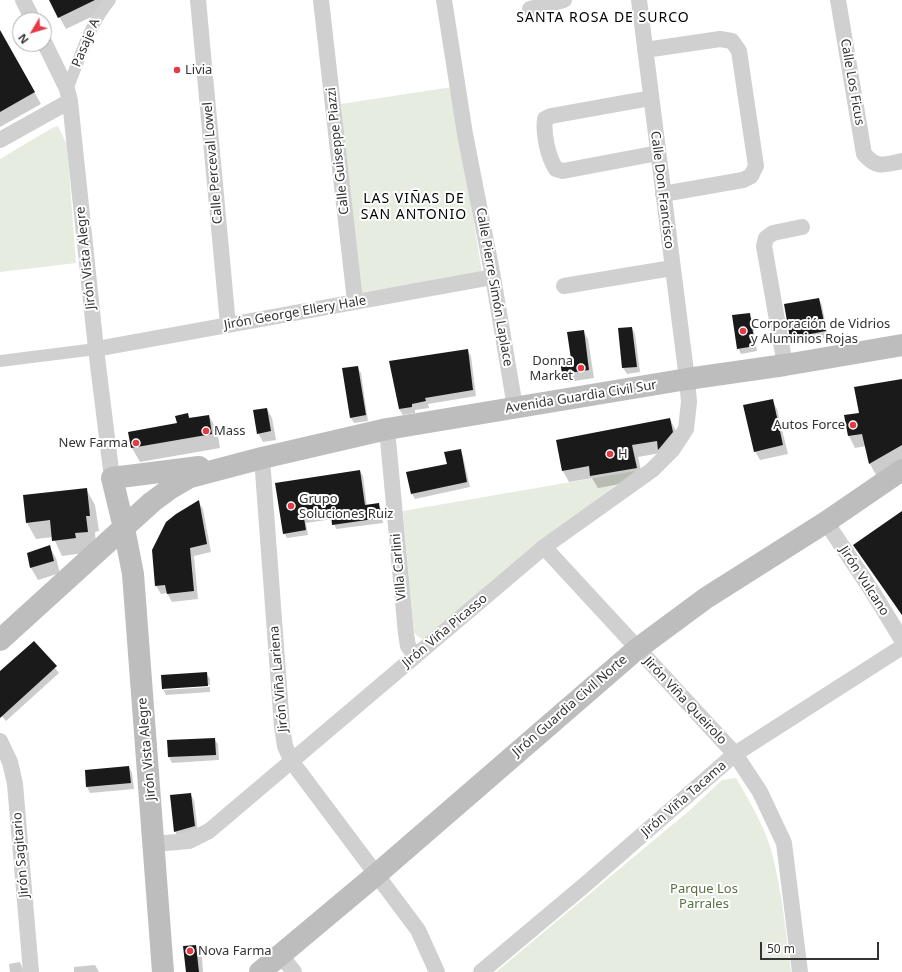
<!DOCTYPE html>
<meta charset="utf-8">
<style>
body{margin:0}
#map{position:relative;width:902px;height:972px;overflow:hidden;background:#fff;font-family:"Noto Sans",sans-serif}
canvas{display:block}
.north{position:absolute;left:12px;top:12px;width:40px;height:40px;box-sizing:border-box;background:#fff;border:1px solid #adadad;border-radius:50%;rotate:232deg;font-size:11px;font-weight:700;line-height:16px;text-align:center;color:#333}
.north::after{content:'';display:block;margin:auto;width:14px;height:18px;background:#e63946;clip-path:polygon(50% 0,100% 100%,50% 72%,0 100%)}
.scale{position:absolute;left:760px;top:942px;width:119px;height:18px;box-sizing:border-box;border:2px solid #333;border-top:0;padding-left:5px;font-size:12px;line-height:14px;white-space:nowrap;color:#333;-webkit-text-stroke:3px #fff;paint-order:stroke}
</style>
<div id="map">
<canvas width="902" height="972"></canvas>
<div class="north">N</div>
<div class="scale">50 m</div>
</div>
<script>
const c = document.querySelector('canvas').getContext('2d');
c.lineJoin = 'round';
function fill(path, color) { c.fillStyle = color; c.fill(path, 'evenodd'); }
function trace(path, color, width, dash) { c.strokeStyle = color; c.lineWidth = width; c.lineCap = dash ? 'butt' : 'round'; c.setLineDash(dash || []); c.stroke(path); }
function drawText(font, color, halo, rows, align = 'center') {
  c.font = font + ' "Noto Sans",sans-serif'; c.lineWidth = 4; c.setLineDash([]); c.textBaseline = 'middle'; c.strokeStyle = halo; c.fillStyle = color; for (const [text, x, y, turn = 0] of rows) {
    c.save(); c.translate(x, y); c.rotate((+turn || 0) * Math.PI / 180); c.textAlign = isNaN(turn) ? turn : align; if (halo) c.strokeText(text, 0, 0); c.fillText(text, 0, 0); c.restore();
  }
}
const green = new Path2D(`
 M452,87L482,273L358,293L341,104Z
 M58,126L67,145L76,263L0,272V159L52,128Z
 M635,471L563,525L423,640L414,633L403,511Z
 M736,778C750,802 765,827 772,853C782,892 786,932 791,972H496L690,810L722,780Z`);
const shadow = new Path2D(`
 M50,0H106L110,8L66,29Z
 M6,41L41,104L0,127V45Z
 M819,299L822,305L828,337L794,343L791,337Z
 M749,314L752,319L757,351L741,354L738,348Z
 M632,328L635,334L640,372L627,374L623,368L619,329Z
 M583,331L588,339L594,378L568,382L563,374L572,360Z
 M467,350L471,356L476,396L428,404L429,408L415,410V413L403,415L399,409Z
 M357,367L361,373L368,421L354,423L351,418Z
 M902,380V460L876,475L870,464L866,446L855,448L849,436L845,416L860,414Z
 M772,400L777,409L788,454L760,460L755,451Z
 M267,409L272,418L276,440L263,442L258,433Z
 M187,414L190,418L209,416L217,430L220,448L140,462L132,448L178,424Z
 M670,419L676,431L661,453L638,457L643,480L598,488L592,478L569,482L563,471Z
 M460,450L463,456L470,487L415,499L412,494L448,465Z
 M360,471L363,476L367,506L378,504L381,509L383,523L336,529L333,519L306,523L308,535L287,538L284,533Z
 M86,489L95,505L99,531L95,532L96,547L84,549V553L62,556L53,537L36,539L27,523Z
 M198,501L203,509L211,552L194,556L198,599L172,602L167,593L161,594L156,586Z
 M902,512V616L855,545Z
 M49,546L56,558L60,573L38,580L31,568L29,553Z
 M34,642L59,673L6,721L0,714V673Z
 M206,673L210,679V685L164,688V690L210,687V692L166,695L163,689L162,676Z
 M214,739L218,744L219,760L172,763L169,757Z
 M129,767L132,773L134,789L90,793L87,787L86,771Z
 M190,794L194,800L198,832L178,837L175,831Z
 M195,946L202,957L203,972H187Z
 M20,962L24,972H10L9,964Z
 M95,965L99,972H74V967Z`);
const building = new Path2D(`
 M49,0H95L58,18Z
 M0,30L35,92L0,112Z
 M819,298L826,331L790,338L784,304Z
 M750,313L755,346L737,349L732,315Z
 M632,327L637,367L622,368L618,328Z
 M584,330L589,370L562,374L560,361L571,359L567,332Z
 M468,349L473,390L425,398L426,401L412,404V407L399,409L389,361Z
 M358,366L366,415L350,418L342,368Z
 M902,379V445L869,464L862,434L848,436L844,415L859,413L854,387Z
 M773,399L783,445L754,452L743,405Z
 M267,408L271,431L257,434L253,410Z
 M188,413L189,418L209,415L212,434L131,448L128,432L177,423L175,416Z
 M670,418L673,432L658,450L657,441L632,445L637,468L590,476L589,466L562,471L556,440Z
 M461,449L467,482L411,494L406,472L447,464L444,452Z
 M360,470L365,505L379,503L381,518L332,525L331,514L304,518L306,530L283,534L275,483Z
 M87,488L90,516H86L88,532L75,533L76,538L52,541L50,520L26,523L23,495Z
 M199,500L207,544L190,548L194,591L167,594L165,585L155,586L152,550L166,522L176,514Z
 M902,511V615L853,545Z
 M50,545L54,561L30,568L27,553Z
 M34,641L57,666L0,718V671Z
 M207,672L208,686L162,689L161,675Z
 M215,738L216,755L168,757L167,740Z
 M129,766L131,783L86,787L85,770Z
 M191,793L195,826L174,832L170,795Z
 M196,945L199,972H186L183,946Z`);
const pedestrian = new Path2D(`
 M67,89C80,59 88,26 110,0
 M0,361L96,349`);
const minor = new Path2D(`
 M23,0L33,20
 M198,0L228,325
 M321,0L355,301
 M444,0L465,134L493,277L515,407
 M838,0L864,154C877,169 884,165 902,161
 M530,9L564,0
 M44,42L67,89L70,101L96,349L112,478
 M645,50L720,39L732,41L739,51L756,166L751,176L743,180L663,194
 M651,98L551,116L545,119C543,134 548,157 556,169L563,171L658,153
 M0,140L70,101
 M564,286L672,268
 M96,349L493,277
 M785,365L764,246L766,238L773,233L802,227
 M387,429L406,634L408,646L415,655
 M262,458L282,727L285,746L292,762L418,930L437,972
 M826,522L872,591L902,640
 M544,547L735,754L760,792L784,843L800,972
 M0,741L10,762L15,784L31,972
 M154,844L189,841L209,831L544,547L652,470L673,449L686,429L689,402L687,379L639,0
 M280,954L294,972
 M481,972L587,883L735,754L902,647`);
const secondary = new Path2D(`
 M0,640L152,502L171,488L190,477L262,458L387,429L687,379L785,365L902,345
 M163,972L133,574L124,528L112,478L199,467
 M260,972L377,874L637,649L706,598L826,522L902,470`);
const markers = [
 [177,70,4,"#e63946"],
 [743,331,4,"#e63946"],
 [581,368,4,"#e63946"],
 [853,425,4,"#e63946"],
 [206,431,4,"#e63946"],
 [136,443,4,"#e63946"],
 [610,454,4,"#e63946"],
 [291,506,4,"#e63946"],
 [190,951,4,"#e63946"]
];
const streetNames = [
 ["Pasaje A",86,43,-67],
 ["Calle Los Ficus",852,82,80],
 ["Calle Guiseppe Piazzi",338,151,-96],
 ["Calle Perceval Lowel",213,163,-95],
 ["Calle Don Francisco",662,190,83],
 ["Jirón Vista Alegre",86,258,-96],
 ["Calle Pierre Simón Laplace",494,287,80],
 ["Jirón George Ellery Hale",295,313,-10],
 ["Avenida Guardia Civil Sur",581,397,-9],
 ["Villa Carlini",399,567,-95],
 ["Jirón Vulcano",864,581,57],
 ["Jirón Viña Picasso",445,631,-40],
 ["Jirón Viña Lariena",279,679,-95],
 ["Jirón Viña Queirolo",685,701,47],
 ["Jirón Guardia Civil Norte",570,706,-41],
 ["Jirón Vista Alegre",147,749,-95],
 ["Jirón Viña Tacama",684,799,-41],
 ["Jirón Sagitario",21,855,-95]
];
const poiNames = [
 ["Livia",185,70],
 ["Corporación de Vidrios",751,324],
 ["y Aluminios Rojas",751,339],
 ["Donna",573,361,"right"],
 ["Market",573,376,"right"],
 ["Autos Force",845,425,"right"],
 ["Mass",214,431],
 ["New Farma",128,443,"right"],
 ["H",618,454],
 ["Grupo",299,499],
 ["Soluciones Ruiz",299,514],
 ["Nova Farma",198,951]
];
const parkNames = [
 ["Parque Los",704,889],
 ["Parrales",704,904]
];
const neighbourhoodNames = [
 ["SANTA ROSA DE SURCO",603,18],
 ["LAS VIÑAS DE",414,199],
 ["SAN ANTONIO",414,215]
];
fill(green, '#e6ecdf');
fill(shadow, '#0003');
fill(building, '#1a1a1a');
trace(pedestrian, '#d0d0d0', 12);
trace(minor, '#d0d0d0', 16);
trace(secondary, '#bdbdbd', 22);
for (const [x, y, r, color] of markers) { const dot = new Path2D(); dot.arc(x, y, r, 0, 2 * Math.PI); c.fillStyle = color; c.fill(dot); trace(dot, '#fff', 1.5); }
drawText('13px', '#333', '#fff', streetNames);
drawText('13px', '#333', '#fff', poiNames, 'left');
drawText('13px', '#56703f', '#fff', parkNames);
c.letterSpacing = '1px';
drawText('14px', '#000', '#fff', neighbourhoodNames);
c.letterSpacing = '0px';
</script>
